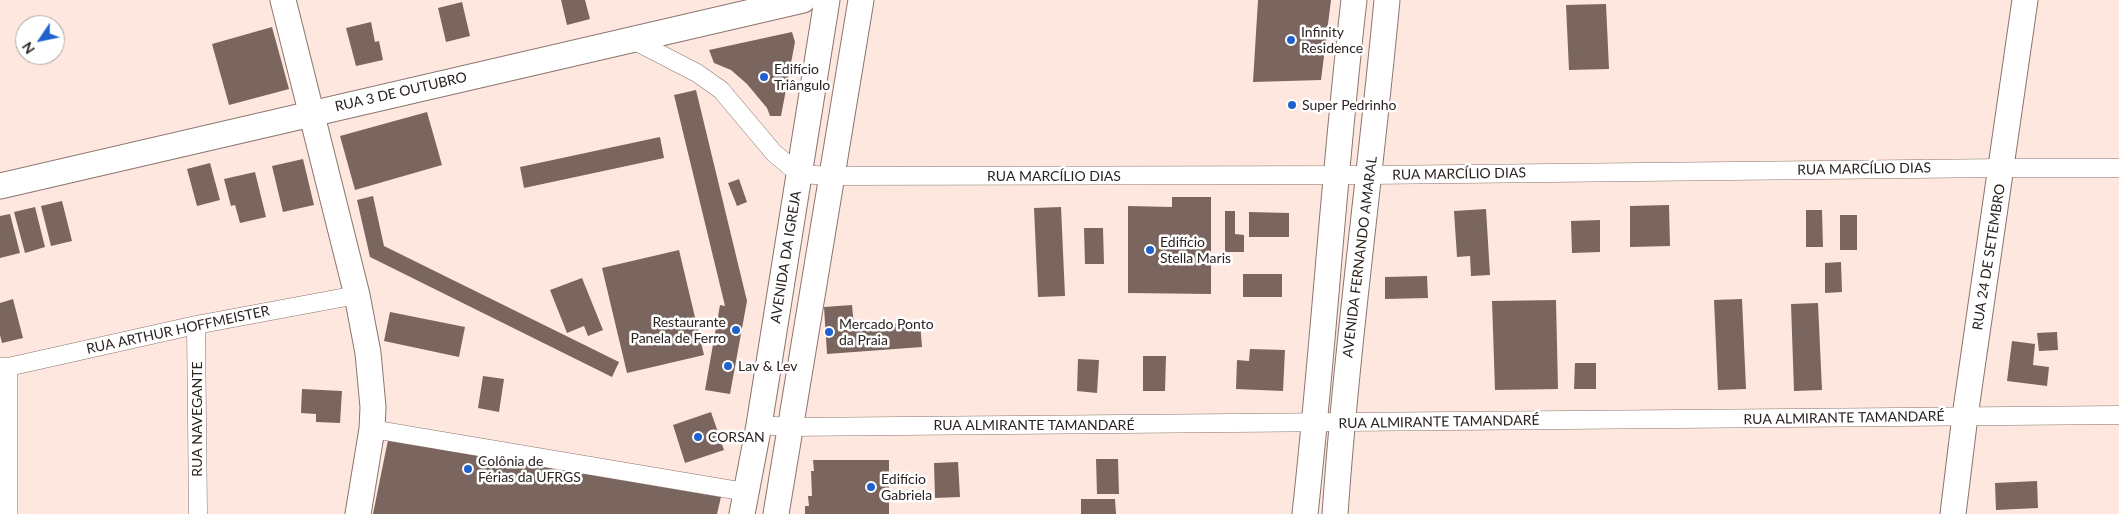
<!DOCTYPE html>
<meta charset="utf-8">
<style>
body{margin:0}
#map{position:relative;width:2119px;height:514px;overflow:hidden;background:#fee7de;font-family:Lato,sans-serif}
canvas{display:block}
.north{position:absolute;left:15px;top:15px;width:50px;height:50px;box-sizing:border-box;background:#fff;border:1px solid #aaa7a6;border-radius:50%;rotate:236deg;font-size:14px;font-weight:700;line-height:20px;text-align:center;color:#2b2320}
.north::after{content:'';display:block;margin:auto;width:18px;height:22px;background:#1f62cd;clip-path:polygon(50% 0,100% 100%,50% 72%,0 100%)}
</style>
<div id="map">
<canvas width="2119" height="514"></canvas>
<div class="north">N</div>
</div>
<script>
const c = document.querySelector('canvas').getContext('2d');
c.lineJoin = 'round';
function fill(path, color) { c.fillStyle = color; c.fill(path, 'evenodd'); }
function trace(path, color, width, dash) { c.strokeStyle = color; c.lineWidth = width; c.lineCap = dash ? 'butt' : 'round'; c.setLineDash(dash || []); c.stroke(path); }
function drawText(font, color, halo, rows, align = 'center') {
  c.font = font + ' Lato,sans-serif'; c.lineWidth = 5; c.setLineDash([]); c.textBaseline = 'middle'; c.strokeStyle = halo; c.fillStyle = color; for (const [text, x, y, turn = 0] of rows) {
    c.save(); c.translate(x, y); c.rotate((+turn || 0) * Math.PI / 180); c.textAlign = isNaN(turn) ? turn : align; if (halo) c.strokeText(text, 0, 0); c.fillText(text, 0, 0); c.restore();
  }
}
const building = new Path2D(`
 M561,0H585L590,19L567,25Z
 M1258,0H1331L1321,80L1253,82Z
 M462,2L470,36L446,42L438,8Z
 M1606,4L1609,69L1569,70L1566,5Z
 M371,22L375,42L379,41L383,60L356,66L346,28Z
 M272,27L289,89L229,105L212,44Z
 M792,32L795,42L781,116H770L767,108L747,84L731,70L714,63L709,50Z
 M696,90L747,301L730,394L705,390L720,305L725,306L674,95Z
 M427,112L442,165L355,190L340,136Z
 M660,137L664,158L524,188L520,167Z
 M303,159L314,205L283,212L272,166Z
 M210,163L220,200L197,206L187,169Z
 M255,172L266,217L240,223L235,205L231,206L224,179Z
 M739,179L747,202L737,206L728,183Z
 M373,196L384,246L619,362L612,377L370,257L357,200Z
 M1172,197H1211V294L1128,293V206L1172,207Z
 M62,201L72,241L51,246L41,206Z
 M1669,205L1670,246L1630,247V206Z
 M35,207L45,247L25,253L14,212Z
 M1061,207L1065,296L1038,297L1034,208Z
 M1486,209L1490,275L1471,276L1470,256L1457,257L1454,211Z
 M1806,210H1822L1823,247H1806Z
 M1225,211H1235V234L1244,235V252H1225Z
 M1249,212L1289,213V237H1249Z
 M10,214L20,253L0,258V216Z
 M1840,215H1857V250H1840Z
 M1600,220V252L1572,253L1571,221Z
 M1084,228H1103L1104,264H1085Z
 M679,250L704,355L627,373L602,268Z
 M1841,262L1842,292L1825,293V263Z
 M1243,274H1282V297H1243Z
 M1427,276L1428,298L1385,299V277Z
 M582,278L603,330L588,336L584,326L567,333L550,290Z
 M13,299L23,338L2,343L0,335V303Z
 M1742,299L1746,389L1718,390L1714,300Z
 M1556,300L1558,389L1495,390L1492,301Z
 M1818,303L1822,390L1794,391L1791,304Z
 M852,305L854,326L920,322L922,347L827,354L824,307Z
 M390,312L465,327L459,357L384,341Z
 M2057,332L2058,350L2039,351L2037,333Z
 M2012,341L2035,344L2033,365L2049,367L2047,386L2007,381Z
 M1250,349L1285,350L1283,391L1236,389L1237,360L1249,361Z
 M1143,356H1166L1165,391H1143Z
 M1078,359L1099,360L1097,393L1077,391Z
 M1575,363H1596V389H1574Z
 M483,376L504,379L499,412L478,408Z
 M302,389L342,391L340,423L316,422V414L301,413Z
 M711,412L724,450L685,463L673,425Z
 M388,440L721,497L717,514H373Z
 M1096,459H1118L1119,494H1097Z
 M813,460H889V514H805V506H809L808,496H812L811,471H814Z
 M958,462L960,497L935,498L934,463Z
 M2037,481L2038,508L1996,510L1995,483Z
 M1081,499H1115L1116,514H1081Z`);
const street = new Path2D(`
 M633,40L697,73L721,90L774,153L799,174L831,176L1370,175L2002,168H2119
 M196,325L198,514
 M0,367H8L196,325L357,295
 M8,367V514
 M759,425L790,427L2119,415
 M372,429L746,492`);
const secondary = new Path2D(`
 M283,0L357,295L368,353L373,407L372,429L358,514
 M0,186L803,0
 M742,514L759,425L827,0
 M776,514L861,0
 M1305,514C1324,343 1334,171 1354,0
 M1335,514C1347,342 1371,171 1387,0
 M1953,514L1965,416L2025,0`);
const markers = [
 [1291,40,5,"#1f62cd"],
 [764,77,5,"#1f62cd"],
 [1292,105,5,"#1f62cd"],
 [1150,250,5,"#1f62cd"],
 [736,330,5,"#1f62cd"],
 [829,332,5,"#1f62cd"],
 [728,366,5,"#1f62cd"],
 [698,437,5,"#1f62cd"],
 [468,469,5,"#1f62cd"],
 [871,487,5,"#1f62cd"]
];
const poiNames = [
 ["Infinity",1301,32],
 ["Residence",1301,48],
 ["Edifício",774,69],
 ["Triângulo",774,85],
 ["Super Pedrinho",1302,105],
 ["Edifício",1160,242],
 ["Stella Maris",1160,258],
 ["Restaurante",726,322,"right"],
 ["Panela de Ferro",726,338,"right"],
 ["Mercado Ponto",839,324],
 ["da Praia",839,340],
 ["Lav & Lev",738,366],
 ["CORSAN",708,437],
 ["Colônia de",478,461],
 ["Férias da UFRGS",478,477],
 ["Edifício",881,479],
 ["Gabriela",881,495]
];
const streetNames = [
 ["RUA 3 DE OUTUBRO",401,92,-13],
 ["RUA MARCÍLIO DIAS",1864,169,-1],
 ["RUA MARCÍLIO DIAS",1459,174,-1],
 ["RUA MARCÍLIO DIAS",1054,176],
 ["AVENIDA DA IGREJA",786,257,-81],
 ["AVENIDA FERNANDO AMARAL",1360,257,-83],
 ["RUA 24 DE SETEMBRO",1989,257,-81],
 ["RUA ARTHUR HOFFMEISTER",178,330,-12],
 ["RUA ALMIRANTE TAMANDARÉ",1844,418,-1],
 ["RUA NAVEGANTE",197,419,-90],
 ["RUA ALMIRANTE TAMANDARÉ",1439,422,-1],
 ["RUA ALMIRANTE TAMANDARÉ",1034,425]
];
fill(building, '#7a665f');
trace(street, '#8a756e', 19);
trace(secondary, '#8a756e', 27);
trace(street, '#fff', 18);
trace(secondary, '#fff', 25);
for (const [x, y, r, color] of markers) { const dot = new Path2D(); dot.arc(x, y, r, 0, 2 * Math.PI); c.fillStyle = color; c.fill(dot); trace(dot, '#fff', 2); }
drawText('14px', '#2b2320', '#fff', poiNames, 'left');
drawText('14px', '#2b2320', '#fff', streetNames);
</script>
